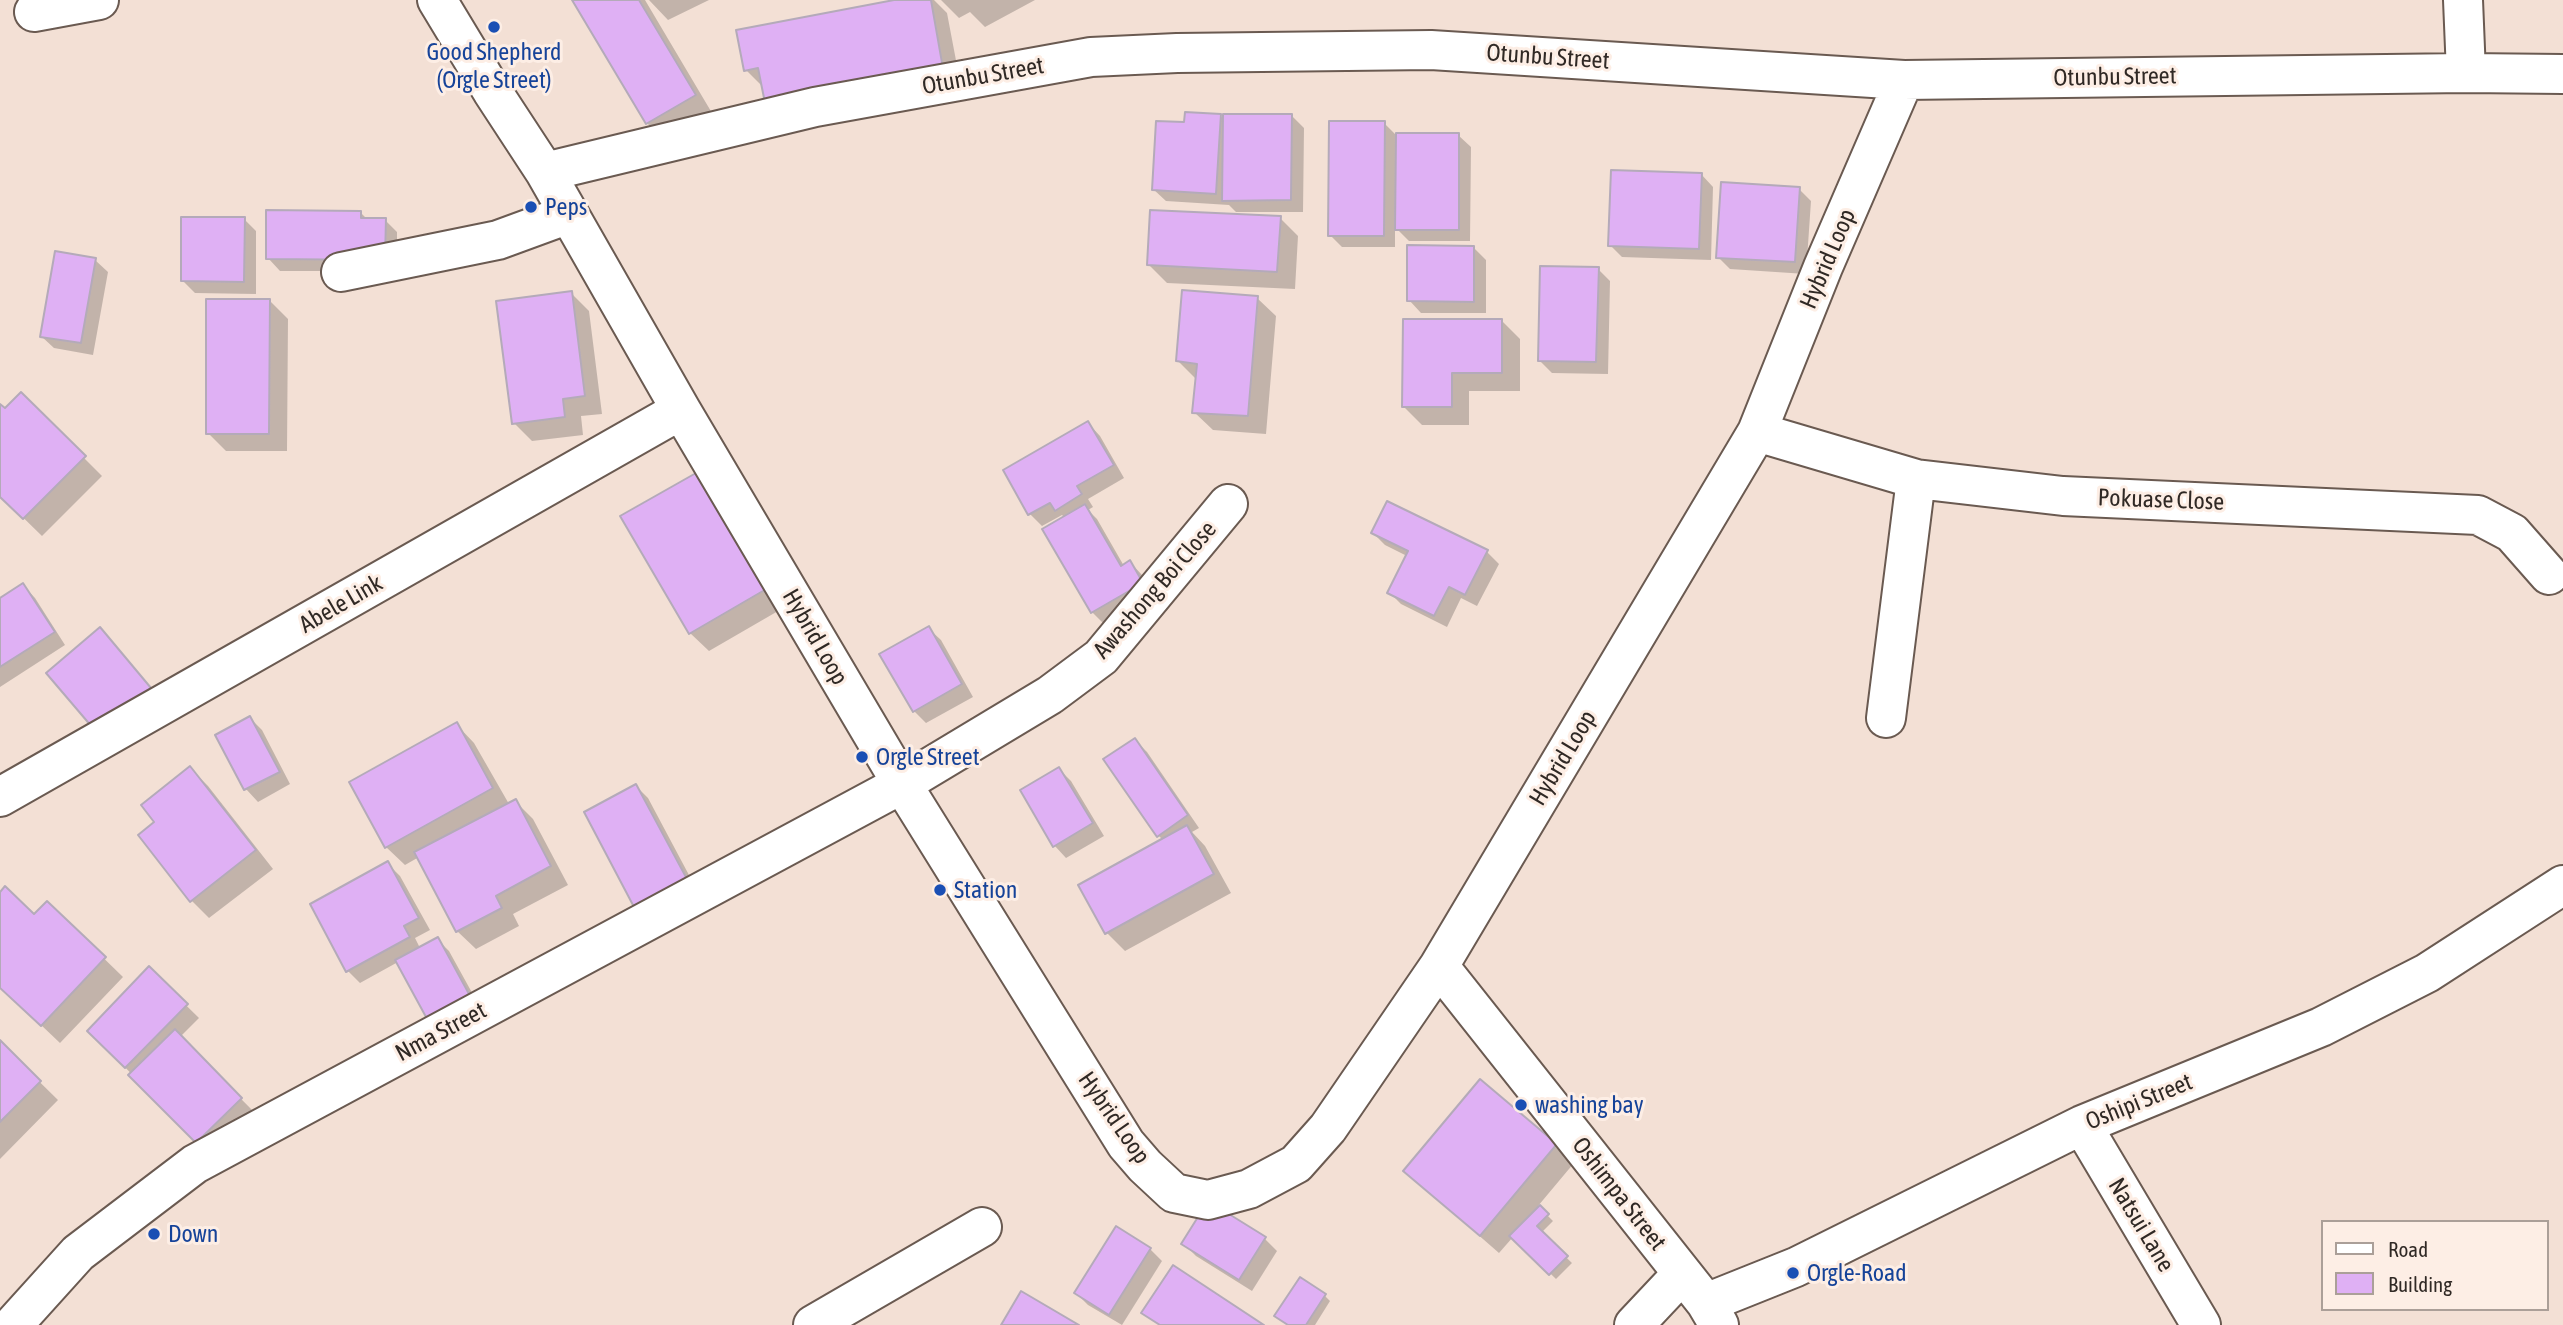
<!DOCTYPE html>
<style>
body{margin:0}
#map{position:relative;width:2563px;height:1325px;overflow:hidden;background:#f3e0d5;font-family:"Asap Condensed",sans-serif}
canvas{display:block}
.legend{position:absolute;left:2321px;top:1220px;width:228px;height:91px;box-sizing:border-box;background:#fdeee5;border:2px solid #ab9f98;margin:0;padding:9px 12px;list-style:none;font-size:21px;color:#302925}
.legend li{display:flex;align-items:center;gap:14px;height:35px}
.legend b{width:35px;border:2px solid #ab9f98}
</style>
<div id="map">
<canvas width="2563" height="1325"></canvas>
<ul class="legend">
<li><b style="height:9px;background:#fff"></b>Road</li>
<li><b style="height:19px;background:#dfb0f4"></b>Building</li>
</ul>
</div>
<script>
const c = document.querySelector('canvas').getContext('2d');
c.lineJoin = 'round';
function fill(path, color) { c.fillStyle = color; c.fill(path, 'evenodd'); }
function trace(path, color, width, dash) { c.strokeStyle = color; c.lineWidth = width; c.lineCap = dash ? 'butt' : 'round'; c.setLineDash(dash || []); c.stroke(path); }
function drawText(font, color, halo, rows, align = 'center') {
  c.font = font + ' "Asap Condensed",sans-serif'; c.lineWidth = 6; c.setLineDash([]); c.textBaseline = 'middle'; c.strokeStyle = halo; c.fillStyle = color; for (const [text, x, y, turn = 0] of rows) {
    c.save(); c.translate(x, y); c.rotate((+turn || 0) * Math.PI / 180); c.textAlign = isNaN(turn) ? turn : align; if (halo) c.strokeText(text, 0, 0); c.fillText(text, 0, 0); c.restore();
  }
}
const shadow = new Path2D(`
 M574,0H645L712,113L665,142L647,123Z
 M649,0H709L668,20Z
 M901,0H934L947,13L962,92L764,88L746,70Z
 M941,0H1035L985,27L970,12L959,18Z
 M1291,115L1304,128L1303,212H1236L1229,205L1166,201L1153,189L1186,124L1221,116L1224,120Z
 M1384,123L1396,135H1458L1471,147L1470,241H1409L1395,227V247H1342L1330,235Z
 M1701,174L1713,187L1711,260L1622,257L1610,245Z
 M1799,189L1811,201L1806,274L1730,269L1718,257Z
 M361,213L368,220H385L397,232V271H280L268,258Z
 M1280,218L1298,236L1295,289L1167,283L1148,264Z
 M244,219L256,231V294L195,293L183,281Z
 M1473,247L1486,260V313H1421L1409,300Z
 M95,260L108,272L93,355L54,348L41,336Z
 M1598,269L1610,281L1608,374L1552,373L1540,361Z
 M571,293L589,311L602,414L581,416L583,435L532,441L514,423Z
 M1257,298L1276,316L1266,434L1213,430L1194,412L1197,380L1178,361Z
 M270,301L288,319L287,451H226L208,433Z
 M1502,321L1520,339V391H1469V425H1422L1404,407Z
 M21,395L102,476L42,536L0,495V406L5,411Z
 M1088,423L1100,436L1124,478L1088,499L1093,507L1088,510L1097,519L1124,566L1130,562L1142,575L1154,596L1104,624L1092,612L1065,518L1062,515L1042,526L1030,514Z
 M623,517L804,596L709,651L690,633Z
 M1373,533L1487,552L1499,564L1477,606L1461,598L1447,627L1401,604L1389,592L1407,556L1385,545Z
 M23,585L35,598L65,645L0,687V600Z
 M928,628L941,640L973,697L926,723L914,711Z
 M250,718L262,730L290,784L258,802L246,789L217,736Z
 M456,724L474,743L509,804L515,801L533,819L568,885L513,914L519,926L476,949L457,931L419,857L405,865L386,847Z
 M1135,740L1147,752L1199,828L1192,832L1205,846L1231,893L1125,951L1107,933L1163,840L1158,835Z
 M190,768L208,786L273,869L209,918L191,900L157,823Z
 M1059,769L1071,781L1104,836L1066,858L1054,845Z
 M636,786L648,798L698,892L648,918Z
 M388,864L400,876L430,930L415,938L420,948L437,939L449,951L486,1018L398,962L360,983L348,971Z
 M0,894L34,917L47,903L123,977L60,1043L0,986Z
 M149,969L199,1018L180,1037L253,1111L209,1154L89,1030Z
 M0,1043L58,1100L0,1159Z
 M1480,1082L1574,1163L1538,1206L1553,1221L1541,1233L1572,1263L1556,1279L1513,1237L1499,1253L1405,1171Z
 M1209,1204L1265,1239L1277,1251L1252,1291L1196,1256L1184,1244Z
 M1117,1229L1150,1249L1162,1261L1122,1325L1088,1305L1076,1293Z
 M1325,1296L1330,1301L1315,1325H1287L1276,1316Z`);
const building = new Path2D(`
 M572,0H639L696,95L646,124Z
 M894,0H931L944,74L766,108L758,68L744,71L736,30Z
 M1185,112L1221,114L1216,194L1152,190L1156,121L1184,122Z
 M1223,114H1292L1291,200L1222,201Z
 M1329,121H1385L1384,236H1328Z
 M1396,133H1459V230H1395Z
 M1611,170L1702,173L1699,249L1608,246Z
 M1721,182L1800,187L1795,262L1716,258Z
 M266,210L361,211V218H386L385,260L266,259Z
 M1150,210L1281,216L1277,272L1147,265Z
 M181,217H245L244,282L181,281Z
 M1407,245L1474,246V302L1407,301Z
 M55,251L96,258L81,343L40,337Z
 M1540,266L1599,267L1596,362L1538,361Z
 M1182,290L1258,296L1248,416L1192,413L1197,364L1176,361Z
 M572,291L585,396L563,399L565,417L512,424L496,301Z
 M206,299H270L269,434H206Z
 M1403,319H1502V373H1452V407H1402Z
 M21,392L86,456L23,519L0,497V404L5,408Z
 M1088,421L1114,465L1077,486L1082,494L1055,511L1050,503L1028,515L1003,470Z
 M719,460L787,577L689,634L620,516Z
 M1387,501L1488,550L1465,595L1449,587L1434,616L1387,593L1408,551L1371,533Z
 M1085,504L1121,566L1130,560L1143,583L1091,613L1042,529Z
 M23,583L55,632L0,667V598Z
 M929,626L962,684L913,712L879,654Z
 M100,627L151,688L98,734L46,673Z
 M250,716L280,772L244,790L215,735Z
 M457,722L493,788L385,848L349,782Z
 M1135,738L1188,815L1157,837L1103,759Z
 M190,766L256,850L190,902L138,835L154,822L141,805Z
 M1059,767L1093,823L1053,847L1020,790Z
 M636,784L687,879L634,907L584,812Z
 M516,799L551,866L496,896L502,908L456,932L414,852Z
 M1187,825L1214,874L1105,934L1078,885Z
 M388,861L419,918L404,926L410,937L346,972L310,904Z
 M5,886L34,914L47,901L106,957L41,1026L0,988V892Z
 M438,937L475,1005L432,1028L395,960Z
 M149,966L188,1004L125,1068L87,1031Z
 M175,1029L242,1098L196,1143L128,1075Z
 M0,1040L41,1081L0,1122Z
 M1480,1079L1557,1144L1480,1236L1403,1171Z
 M1208,1201L1266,1237L1239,1280L1181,1244Z
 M1540,1205L1549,1214L1537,1226L1568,1256L1549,1275L1509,1236Z
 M1116,1226L1151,1248L1109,1315L1074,1293Z
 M1173,1265L1264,1325H1160L1141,1313Z
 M1300,1277L1326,1294L1306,1325H1288L1274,1316Z
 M1021,1291L1079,1325H1001Z`);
const minor = new Path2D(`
 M437,0L492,91L545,172L681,410L902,784L1126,1144L1145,1166L1174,1193L1208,1200L1249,1189L1296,1164L1328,1128L1439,966L1757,432L1823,267L1904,80
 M2463,0L2466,73
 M34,12L99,0
 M545,172L815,107L1091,57L1177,53L1431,50L1904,80L2466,73L2563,74
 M341,272L498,240L569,214
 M1757,432L1916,479L2063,496L2478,515L2512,533L2549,575
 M1886,718L1916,479
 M0,797L681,410
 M1439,966L1706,1303L1719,1325
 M2082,1125L2201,1325
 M1706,1303L1796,1267L2082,1125L2321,1027L2427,973L2563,885
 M13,1325L78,1253L195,1164L902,784L1050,695L1101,657L1228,504
 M813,1325L982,1227
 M1634,1325L1682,1274`);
const markers = [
 [494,27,7,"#1a4fb4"],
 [531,207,7,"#1a4fb4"],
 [862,757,7,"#1a4fb4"],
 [940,890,7,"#1a4fb4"],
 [1521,1105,7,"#1a4fb4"],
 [154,1234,7,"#1a4fb4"],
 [1793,1273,7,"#1a4fb4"]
];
const transitNames = [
 ["Good Shepherd",494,52,"center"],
 ["(Orgle Street)",494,80,"center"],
 ["Peps",545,207],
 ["Orgle Street",876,757],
 ["Station",954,890],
 ["washing bay",1535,1105],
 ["Down",168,1234],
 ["Orgle-Road",1807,1273]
];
const streetNames = [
 ["Otunbu Street",1548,57,4],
 ["Otunbu Street",983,76,-10],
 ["Otunbu Street",2115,77,-1],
 ["Hybrid Loop",1828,259,-67],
 ["Pokuase Close",2161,500,2],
 ["Awashong Boi Close",1155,590,-49],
 ["Abele Link",341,604,-30],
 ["Hybrid Loop",815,637,60],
 ["Hybrid Loop",1563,758,-59],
 ["Nma Street",441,1032,-28],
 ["Oshipi Street",2139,1102,-22],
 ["Hybrid Loop",1114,1118,55],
 ["Oshimpa Street",1619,1194,52],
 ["Natsui Lane",2141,1225,59]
];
fill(shadow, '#0003');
fill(building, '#dfb0f4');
trace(building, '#b4aab9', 2);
trace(minor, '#6a5a51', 42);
trace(minor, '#fff', 38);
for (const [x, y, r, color] of markers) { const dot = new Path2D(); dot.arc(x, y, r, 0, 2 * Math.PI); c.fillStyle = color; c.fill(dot); trace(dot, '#fdeee5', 2.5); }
drawText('24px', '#164399', '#fdeee5', transitNames, 'left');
drawText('24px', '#302925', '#fdeee5', streetNames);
</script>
